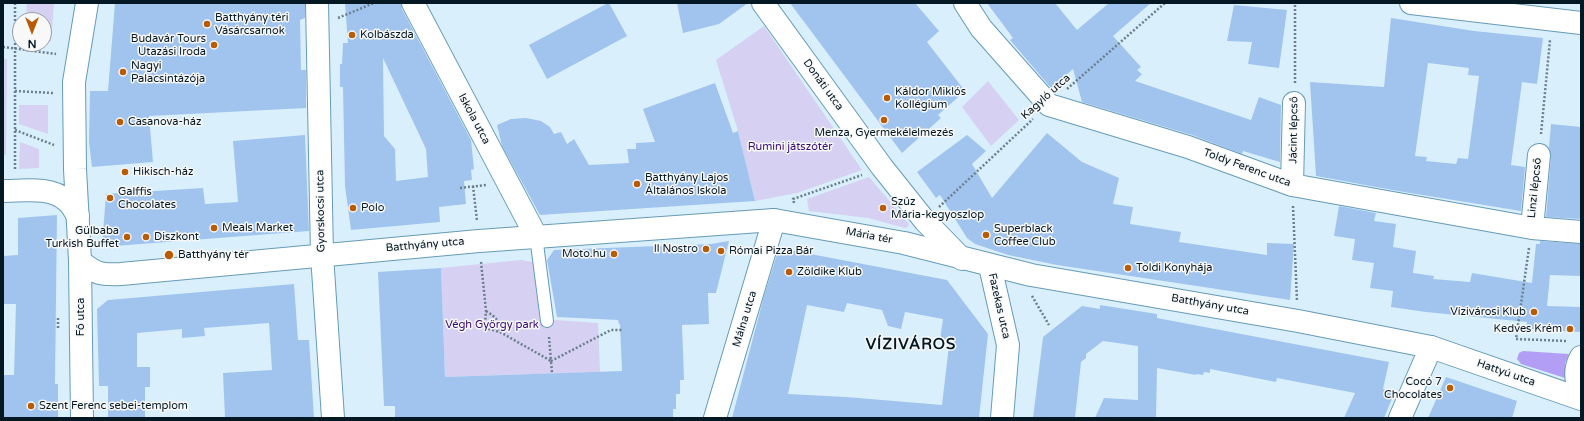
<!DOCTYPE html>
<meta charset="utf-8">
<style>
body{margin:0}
#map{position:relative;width:1584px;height:421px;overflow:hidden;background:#d9effb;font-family:"Varela Round",sans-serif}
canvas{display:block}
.frame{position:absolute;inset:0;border:4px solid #031823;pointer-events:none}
.north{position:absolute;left:12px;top:12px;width:40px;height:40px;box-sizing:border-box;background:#f8f8f8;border:1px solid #969ea3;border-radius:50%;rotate:180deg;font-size:11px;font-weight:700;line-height:16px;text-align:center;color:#031823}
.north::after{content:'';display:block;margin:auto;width:14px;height:18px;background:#b75b04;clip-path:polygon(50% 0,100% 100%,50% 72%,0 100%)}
</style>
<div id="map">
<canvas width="1584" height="421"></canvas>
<div class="frame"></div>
<div class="north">N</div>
</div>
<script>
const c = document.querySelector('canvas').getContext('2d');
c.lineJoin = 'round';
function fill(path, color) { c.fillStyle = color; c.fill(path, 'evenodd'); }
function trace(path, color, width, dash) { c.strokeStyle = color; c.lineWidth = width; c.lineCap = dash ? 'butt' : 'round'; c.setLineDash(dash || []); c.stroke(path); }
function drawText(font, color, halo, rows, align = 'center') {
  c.font = font + ' "Varela Round",sans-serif'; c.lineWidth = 3; c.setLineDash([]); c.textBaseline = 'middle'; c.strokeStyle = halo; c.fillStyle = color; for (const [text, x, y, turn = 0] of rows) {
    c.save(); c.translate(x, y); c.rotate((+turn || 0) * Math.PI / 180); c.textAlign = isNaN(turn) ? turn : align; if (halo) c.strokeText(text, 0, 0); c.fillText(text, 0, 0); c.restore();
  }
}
const green = new Path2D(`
 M27,3H54L51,41L44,40V20H26Z
 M764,26L862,170L797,193L755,201L738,131L716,60Z
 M3,59H7L6,155H3Z
 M988,81L1019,120L991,146L962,107Z
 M19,105H48V134L19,124Z
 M20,142L39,149V168L19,169Z
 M869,177L909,224L908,227L905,228L868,218L809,211L807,199Z
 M521,260L533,262L540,321L556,320L598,323L600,372L445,377L441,268Z`);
const forest = new Path2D(`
 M1523,351L1569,354L1565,363V378L1521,364L1517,359L1519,353Z`);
const building = new Path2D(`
 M115,3H305V18L300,20L301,70H306V108L149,116L153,162L92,167L89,142L90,91H108Z
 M345,3H401L402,9L471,140L474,169L471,170L472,180L464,181L466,204L439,207L440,222L351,230L345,186L343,87H340V64H342L343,43H348ZM383,58L426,149L428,177L396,181L395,149L384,136Z
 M608,3H609L627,36L547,79L529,45Z
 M677,3H748L719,24L683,33Z
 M790,3H915L939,31L927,42L965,91L938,115L941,118L902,153Z
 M987,3H1055L1077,30L1109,3H1151L1113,36L1141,67L1137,70L1142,74L1135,81L1251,120L1259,97L1281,105L1280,162L1243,151L1242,154L1192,135L1082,102L1073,69L1051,88L1010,40L1013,38Z
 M1234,5L1287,10L1279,68L1248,64L1252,42L1227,41Z
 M1391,18L1474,31L1543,38L1537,84L1522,82L1511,165L1525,167L1521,211L1398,191L1316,176L1310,82L1384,87ZM1428,63L1469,68L1468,75L1479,76L1468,159L1458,158L1456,164L1426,161L1427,157L1415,156Z
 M715,83L733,133L738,131L755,201L540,215L502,146L497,125L511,119L526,118L541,121L550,127L554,134L561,132L567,144L574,139L589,165L629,163L627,149H636V143L655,142L643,109Z
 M1551,124L1581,127V219L1546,217L1551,156L1549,148Z
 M1047,133L1082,162L1119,178L1113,204L1133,207L1130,224L1181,232L1179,242L1267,255V243L1294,244L1290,300L1057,265L1008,255L975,244L967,238L940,195L936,198L917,172L967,135L986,151L972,164L992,198Z
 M305,135L309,231L102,247L106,194L203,188L205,204L238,202L233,141Z
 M1339,206L1376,213L1374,221L1396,224L1393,247L1416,251L1413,273L1434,276L1433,279L1470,282L1472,273L1532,283L1536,244H1540V241L1581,244V276L1550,275L1547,306L1581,307V332L1526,329L1527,322L1426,312L1391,307L1393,291L1370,288L1374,263L1352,260L1355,239L1334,236Z
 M57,215L55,384H58V418H3V375H14L16,304H3V256L18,255V218Z
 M729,241L716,293H708L709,324L682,325L684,380H680V394H676V409H673V418H395V406H384L378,272L441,268L445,377L622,371L620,324H619L618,320L557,317L547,260L554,250L711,244Z
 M779,248L947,280L988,334L979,418H732L764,296ZM847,303L882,310L888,326L901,329L905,312L943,319L940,340L949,345L942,405L846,397L788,394L807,305L844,312Z
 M294,284L298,340H309L314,418H225L223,373L272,370L269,323L204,328L205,336L182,338V329L137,333V367H150V387H145V418H108V386H99L97,309L108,300Z
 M1100,305L1157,314V318L1389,362L1383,389L1394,394L1384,418H1344L1355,393L1277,378L1276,382L1210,369V373L1204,372L1203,375L1197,374L1196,375L1157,368L1156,418H1095L1104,398L1138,400V346L1103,341L1086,354V358L1081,362L1075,418H1033L1043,337L1082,306L1100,309Z
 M1446,377L1517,401L1512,418H1428Z`);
const path = new Path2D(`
 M338,18L374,3
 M3,47L56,54
 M1295,83V3
 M1067,89L1165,3
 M15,91L53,93
 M15,130L54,145
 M1541,134L1550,40
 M15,169V3
 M473,186L477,221
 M460,188L486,185
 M794,203L793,199L862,175
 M1293,206L1297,301
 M939,207L1033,119
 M1529,248L1516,339L1567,341
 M481,262L486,311L485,324L489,329L500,332L551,361L552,373
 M1032,296L1049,325
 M486,311C497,318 499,320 500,332
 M58,328V318
 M549,337L551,361L611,330H623`);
const service = new Path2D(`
 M536,236L547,321`);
const minor = new Path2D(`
 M317,3L322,255L333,418
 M413,3L536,236
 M763,3L882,167L925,221L962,259
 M965,3L981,28L1049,105L1188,147L1292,185L1532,228L1581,232
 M1411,3L1581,23
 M1292,185L1294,103
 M3,191C23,191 51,186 67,201C72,205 75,212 78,216
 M1532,228L1539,155
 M990,266L1008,345L1002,418
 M1581,357C1574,369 1575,380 1581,392
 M715,418L774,220
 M1400,418L1431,347`);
const tertiary = new Path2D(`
 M80,261C96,274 100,275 121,274L479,241L774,220L904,243L1031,275L1298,321L1431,347L1581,399
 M82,418L80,261L75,169L74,82L87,3`);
const markers = [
 [207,24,4,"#b75b04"],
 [352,35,4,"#b75b04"],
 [214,45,4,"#b75b04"],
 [123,72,4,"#b75b04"],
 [887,98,4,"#b75b04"],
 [884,120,4,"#b75b04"],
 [120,122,4,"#b75b04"],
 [125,172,4,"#b75b04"],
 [637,184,4,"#b75b04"],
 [110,198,4,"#b75b04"],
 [353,208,4,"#b75b04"],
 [883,208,4,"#b75b04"],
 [214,228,4,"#b75b04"],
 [986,235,4,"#b75b04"],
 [127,237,4,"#b75b04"],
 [146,237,4,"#b75b04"],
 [706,249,4,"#b75b04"],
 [721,251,4,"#b75b04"],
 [614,254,4,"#b75b04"],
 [169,255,5,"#b75b04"],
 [1128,268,4,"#b75b04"],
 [789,272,4,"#b75b04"],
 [1534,312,4,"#b75b04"],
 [1570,329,4,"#b75b04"],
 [1450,388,4,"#b75b04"],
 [31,406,4,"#b75b04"]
];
const poiNames = [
 ["Batthyány téri",215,18],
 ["Vásárcsarnok",215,31],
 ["Kolbászda",360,35],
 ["Budavár Tours",206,39,"right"],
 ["Utazási Iroda",206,52,"right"],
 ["Nagyi",131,66],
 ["Palacsintázója",131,79],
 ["Káldor Miklós",895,92],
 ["Kollégium",895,105],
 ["Casanova-ház",128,122],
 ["Menza, Gyermekélelmezés",884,133,"center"],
 ["Hikisch-ház",133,172],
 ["Batthyány Lajos",645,178],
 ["Általános Iskola",645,191],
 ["Galffis",118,192],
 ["Chocolates",118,205],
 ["Szűz",891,202],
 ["Mária-kegyoszlop",891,215],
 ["Polo",361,208],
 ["Meals Market",222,228],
 ["Superblack",994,229],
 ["Coffee Club",994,242],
 ["Gülbaba",119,231,"right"],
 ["Turkish Buffet",119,244,"right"],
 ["Diszkont",154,237],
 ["Il Nostro",698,249,"right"],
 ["Római Pizza Bár",729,251],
 ["Moto.hu",606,254,"right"],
 ["Batthyány tér",178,255],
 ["Toldi Konyhája",1136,268],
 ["Zöldike Klub",797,272],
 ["Vízivárosi Klub",1526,312,"right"],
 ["Kedves Krém",1562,329,"right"],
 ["Cocó 7",1442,382,"right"],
 ["Chocolates",1442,395,"right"],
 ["Szent Ferenc sebei-templom",39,406]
];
const streetNames = [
 ["Donáti utca",823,85,54],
 ["Kagyló utca",1046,97,-42],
 ["Iskola utca",474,119,62],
 ["Jácint lépcső",1294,130,-89],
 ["Toldy Ferenc utca",1247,168,20],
 ["Linzi lépcső",1535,188,-84],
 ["Gyorskocsi utca",321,211,-91],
 ["Mária tér",869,236,11],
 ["Batthyány utca",425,245,-5],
 ["Batthyány utca",1210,305,10],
 ["Fazekas utca",999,306,77],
 ["Fő utca",81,317,-90],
 ["Málna utca",745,319,-73],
 ["Hattyú utca",1506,373,19]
];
const parkNames = [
 ["Rumini játszótér",790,147],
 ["Végh György park",492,325]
];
const districtNames = [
 ["VÍZIVÁROS",911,345]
];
fill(green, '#d6d1f2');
fill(forest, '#b29ff5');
fill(building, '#a1c4ef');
trace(service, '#669bb8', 14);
trace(minor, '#669bb8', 24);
trace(tertiary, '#669bb8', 24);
trace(path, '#6a7f8b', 2.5, [2, 2]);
trace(service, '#fff', 12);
trace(minor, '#fff', 22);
trace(tertiary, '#fff', 22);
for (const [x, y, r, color] of markers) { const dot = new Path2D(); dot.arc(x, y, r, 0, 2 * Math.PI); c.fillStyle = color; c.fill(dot); trace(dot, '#f8f8f8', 1.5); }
drawText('11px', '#031823', '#f8f8f8', poiNames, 'left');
drawText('11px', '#031823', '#f8f8f8', streetNames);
drawText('11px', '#360c72', '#f8f8f8', parkNames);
c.letterSpacing = '1px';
drawText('bold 15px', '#031823', '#f8f8f8', districtNames);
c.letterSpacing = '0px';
</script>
